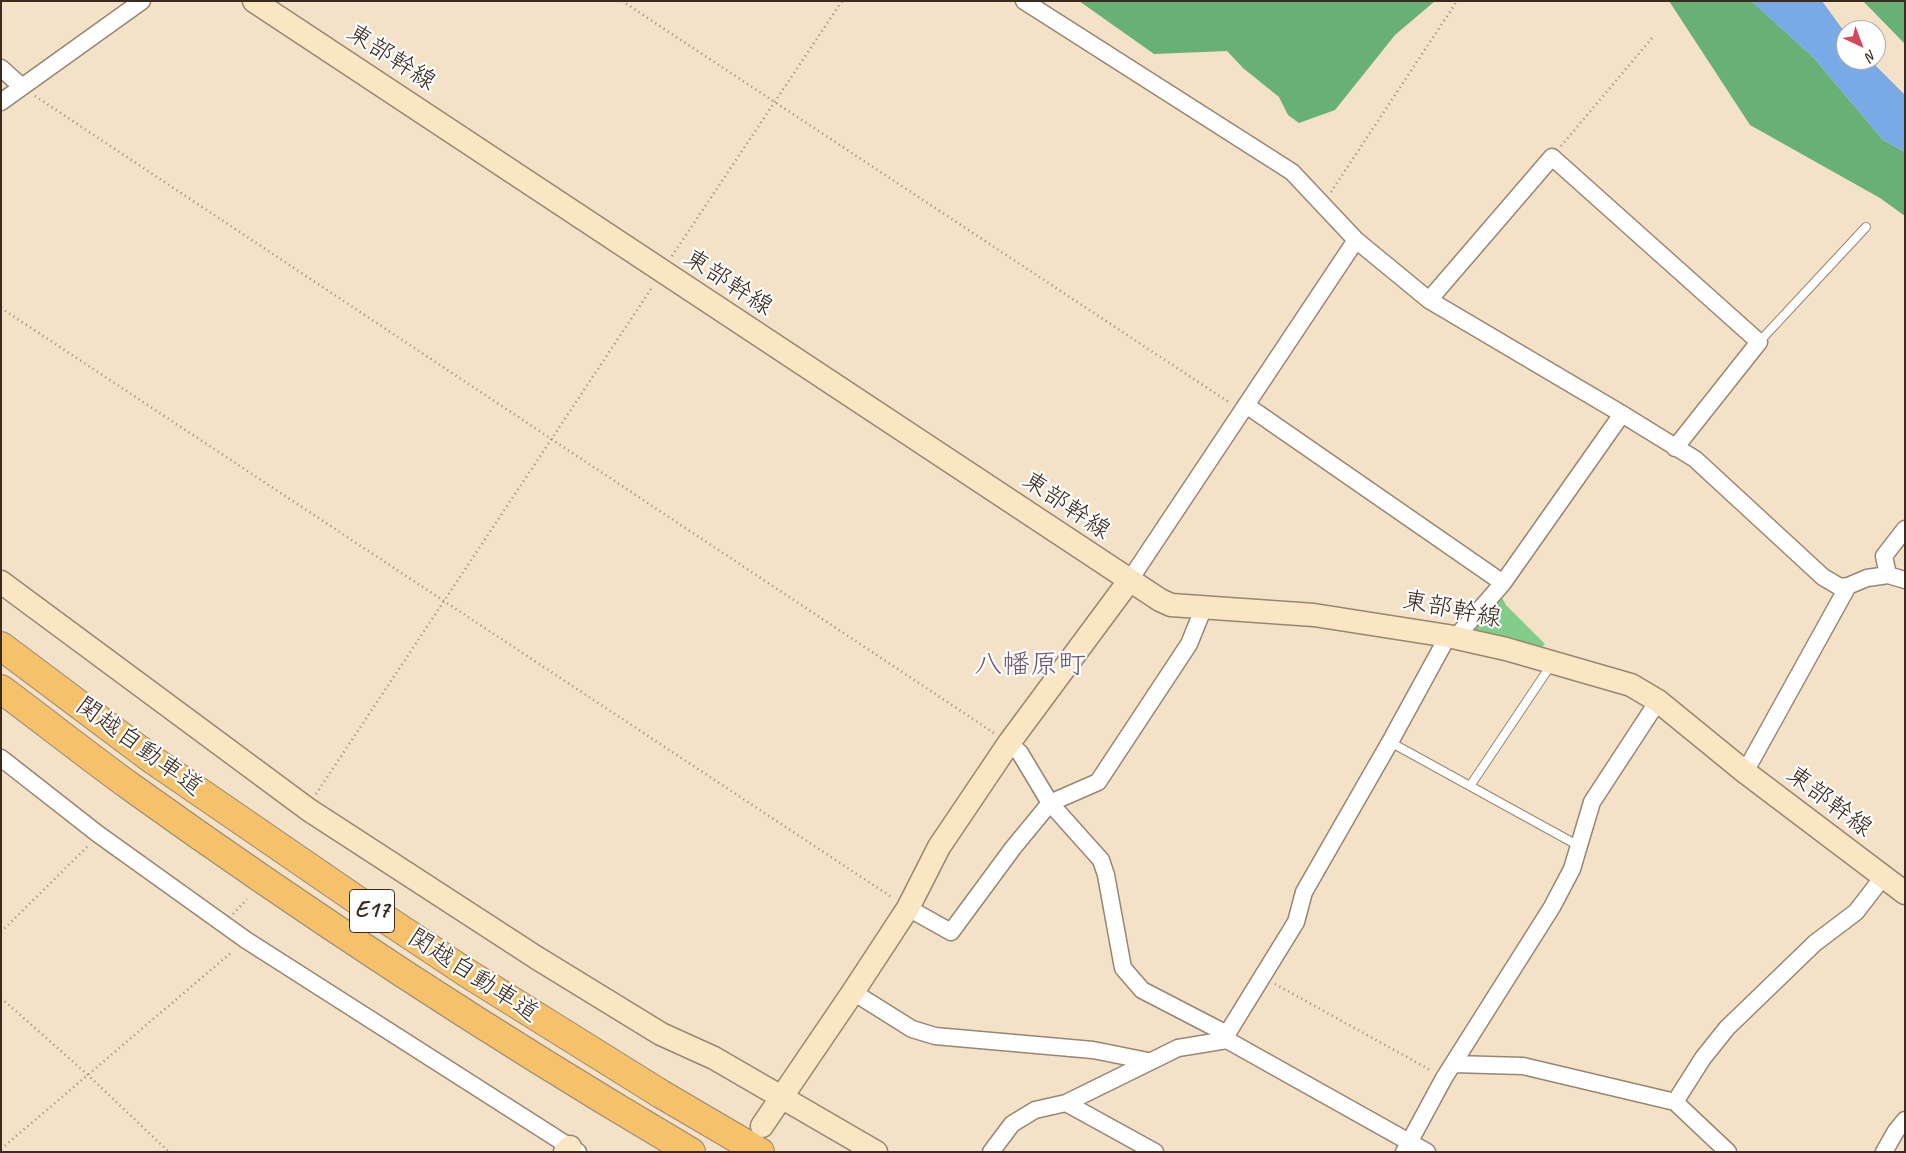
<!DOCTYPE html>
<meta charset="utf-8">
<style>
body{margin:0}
#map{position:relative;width:1906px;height:1153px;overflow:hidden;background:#f3e2c7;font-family:Caveat,sans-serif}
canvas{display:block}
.frame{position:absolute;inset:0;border:2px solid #3b2a1e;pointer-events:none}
.north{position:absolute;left:1836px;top:20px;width:50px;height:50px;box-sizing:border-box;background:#fff;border:1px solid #b1aaa5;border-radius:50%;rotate:137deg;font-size:14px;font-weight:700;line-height:20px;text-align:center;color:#3b2a1e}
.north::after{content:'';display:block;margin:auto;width:18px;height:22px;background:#d1495b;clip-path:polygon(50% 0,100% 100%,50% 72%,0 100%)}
</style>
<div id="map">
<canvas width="1906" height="1153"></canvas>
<div class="frame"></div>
<div class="north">N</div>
</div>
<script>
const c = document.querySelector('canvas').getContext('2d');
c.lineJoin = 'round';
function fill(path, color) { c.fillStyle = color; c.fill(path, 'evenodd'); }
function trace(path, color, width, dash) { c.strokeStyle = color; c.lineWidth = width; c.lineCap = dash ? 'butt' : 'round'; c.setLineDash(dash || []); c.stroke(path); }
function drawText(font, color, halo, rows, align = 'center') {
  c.font = font + ' Caveat,"Klee One",sans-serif'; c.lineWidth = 4.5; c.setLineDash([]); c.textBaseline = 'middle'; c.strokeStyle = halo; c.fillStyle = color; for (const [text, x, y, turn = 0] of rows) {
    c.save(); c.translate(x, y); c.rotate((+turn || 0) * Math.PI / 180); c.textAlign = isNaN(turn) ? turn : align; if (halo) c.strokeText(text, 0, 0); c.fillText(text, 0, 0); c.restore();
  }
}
const green = new Path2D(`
 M1500,594L1506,605L1545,644L1541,648L1468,629Z`);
const forest = new Path2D(`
 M1079,1H1435L1395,35L1335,110L1299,123L1288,115L1279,97L1243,68L1227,51L1154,54Z
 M1669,1H1751L1758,7L1814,58L1883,140L1905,152V216L1880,198L1750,125Z
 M1863,1H1905V44Z`);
const water = new Path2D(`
 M1751,1H1822L1846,34V60H1870L1905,95V152L1883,140L1814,58Z`);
const path = new Path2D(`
 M622,1L1230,403
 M35,96L994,733
 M1561,146L1652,38
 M1331,192L1457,1
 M672,256L842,1
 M1,308L893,898
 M316,794L653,286
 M233,914L247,899
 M1,932L89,845
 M1275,984L1432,1071
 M1,998L88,1075L169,1152
 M1,1149L233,951`);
const lane = new Path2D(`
 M1759,342L1866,227
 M1390,742L1579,846
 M1470,786L1551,665`);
const street = new Path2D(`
 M1024,1L1292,172L1356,240L1429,300L1622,414L1695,459L1823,577L1840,587L1848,586
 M1,68L21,86
 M1,102L142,1
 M1429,300L1552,157L1759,342L1675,448
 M1246,405L1503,583
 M1888,575L1905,580
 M1129,581L1356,240
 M1456,637L1503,583L1622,414
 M1009,743L1020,753L1050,803L1101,860L1106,875L1123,968L1142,990L1227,1034
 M1,758L98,834L246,940L578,1152
 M1745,772L1848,586L1867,578L1888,575L1884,556L1905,529
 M908,908L951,932L1013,848L1050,803L1098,782L1189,644L1204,607
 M853,992L912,1029L935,1036L1093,1050L1148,1061
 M1227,1040V1034L1296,922L1304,892L1390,742L1448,636
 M1453,1064L1523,1066L1675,1102L1728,1152
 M1675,1102L1703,1058L1727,1028L1815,943L1856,912L1883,877
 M1066,1103L1155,1152
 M991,1152L1012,1124L1035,1110L1066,1103L1178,1048L1227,1040L1427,1152
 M1404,1152L1444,1078L1552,907L1572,869L1592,802L1658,701
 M1884,1152L1896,1131L1905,1120`);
const secondary = new Path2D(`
 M254,1L1160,600L1171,605L1314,615L1448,636L1506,649L1631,685L1658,701L1745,772L1905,893
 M1,582L309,810L537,958L661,1034L714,1058L876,1152
 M762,1126L853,992L908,908L939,847L1009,743L1129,581
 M565,1152L570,1147`);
const highway = new Path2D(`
 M1,646L153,760L354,898L467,973L661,1094L760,1152
 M1,689C44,721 87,755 131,787C312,917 499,1039 691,1152`);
const shields = [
 [372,911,45]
];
const shieldNames = [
 ["E17",372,911]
];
const streetNames = [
 ["東部幹線",391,58,33],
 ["東部幹線",728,283,33],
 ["東部幹線",1066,506,34],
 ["東部幹線",1452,610,11],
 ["関越自動車道",139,747,36],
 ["東部幹線",1829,802,37],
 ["関越自動車道",473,976,33]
];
const quarterNames = [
 ["八幡原町",1030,666]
];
fill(green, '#82cc89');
fill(forest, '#69b075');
fill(water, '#7aaae5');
trace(lane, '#978672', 10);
trace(street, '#978672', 19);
trace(secondary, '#978672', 25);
trace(highway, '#978672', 30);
trace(path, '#978672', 2.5, [1, 4]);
trace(lane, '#fff', 8);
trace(street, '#fff', 16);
trace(secondary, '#fbe6c4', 22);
trace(highway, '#f5c16b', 28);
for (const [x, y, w] of shields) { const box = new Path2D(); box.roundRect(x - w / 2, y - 21.5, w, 43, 4); c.fillStyle = '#fff'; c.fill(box); trace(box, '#3b2a1e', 1); }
drawText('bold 24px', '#3b2a1e', null, shieldNames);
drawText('25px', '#3b2a1e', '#fff', streetNames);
drawText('28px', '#6d5a6d', '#fff', quarterNames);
</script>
